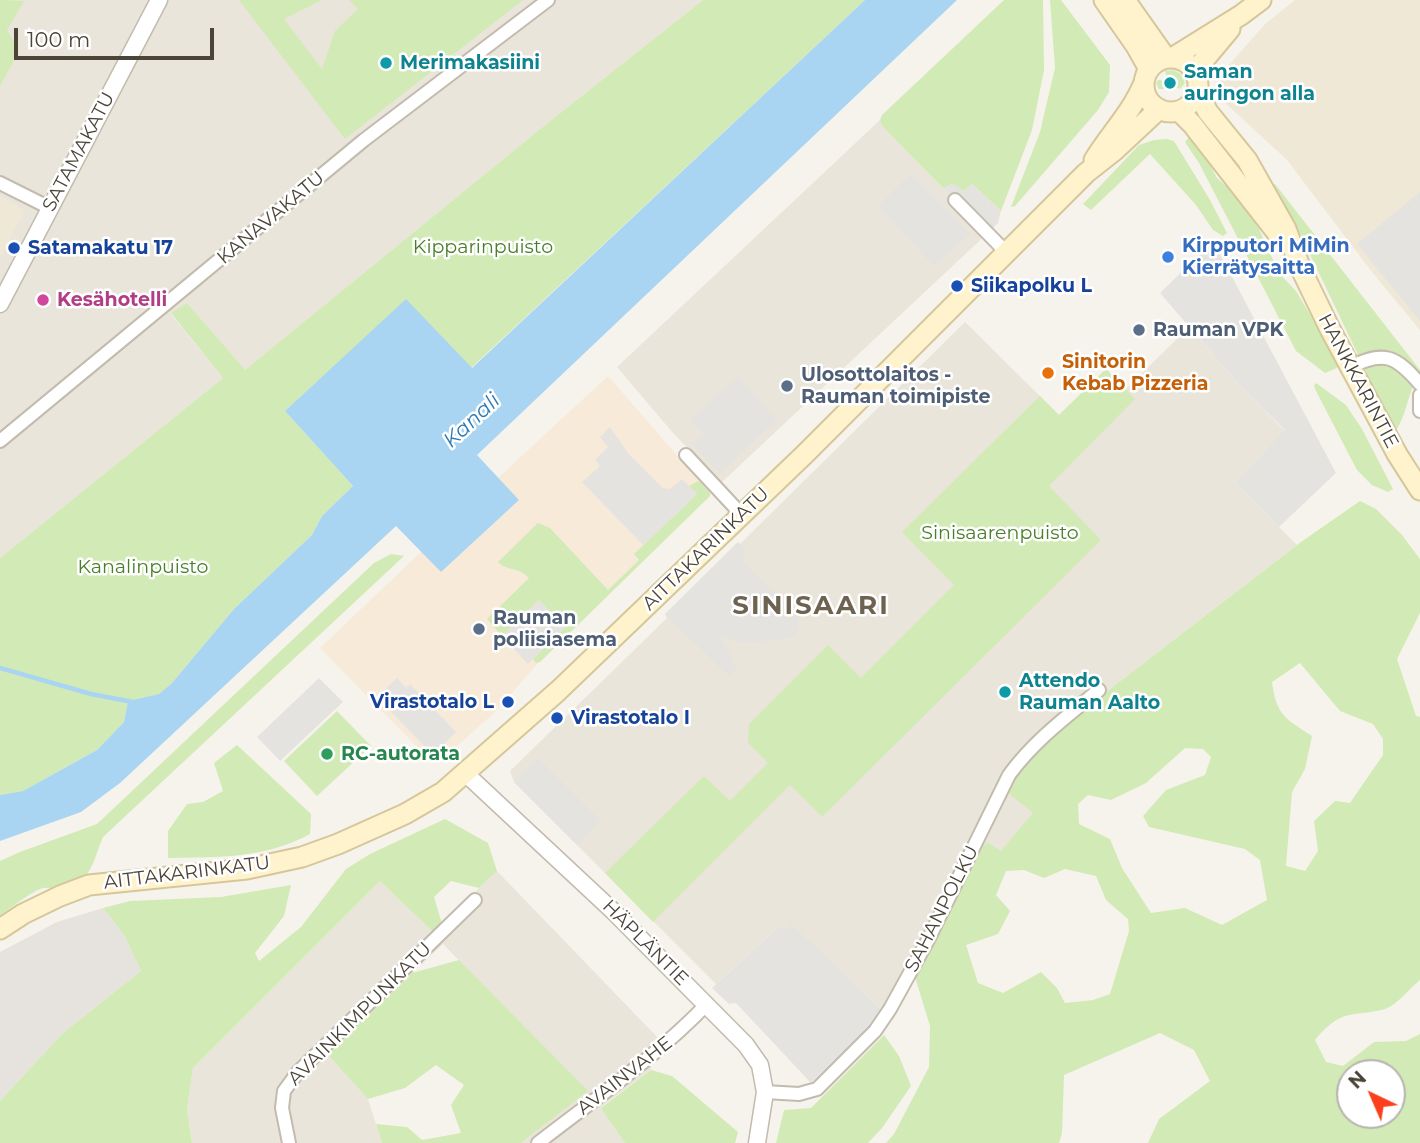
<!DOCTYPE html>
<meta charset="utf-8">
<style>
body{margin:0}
#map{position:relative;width:1420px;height:1143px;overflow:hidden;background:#f6f3ec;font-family:Montserrat,sans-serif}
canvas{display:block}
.north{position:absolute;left:1336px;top:1059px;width:70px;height:70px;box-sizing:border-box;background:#fff;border:2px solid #b7b4b0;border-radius:50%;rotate:316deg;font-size:19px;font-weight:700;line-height:28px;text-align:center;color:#4b4439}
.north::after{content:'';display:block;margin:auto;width:24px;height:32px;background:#fc3f1d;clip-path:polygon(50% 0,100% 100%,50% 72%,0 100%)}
.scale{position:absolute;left:14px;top:28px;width:200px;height:32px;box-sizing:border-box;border:4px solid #4b4439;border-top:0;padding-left:9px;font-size:21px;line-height:24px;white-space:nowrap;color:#4b4439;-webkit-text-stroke:5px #fff;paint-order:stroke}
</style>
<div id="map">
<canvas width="1420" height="1143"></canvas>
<div class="north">N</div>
<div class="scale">100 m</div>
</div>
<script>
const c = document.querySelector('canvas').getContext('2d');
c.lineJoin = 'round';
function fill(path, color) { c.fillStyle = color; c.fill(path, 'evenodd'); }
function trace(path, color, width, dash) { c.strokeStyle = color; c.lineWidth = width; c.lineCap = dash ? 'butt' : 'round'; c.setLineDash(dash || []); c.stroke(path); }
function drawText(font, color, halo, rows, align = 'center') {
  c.font = font + ' Montserrat,sans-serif'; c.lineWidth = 5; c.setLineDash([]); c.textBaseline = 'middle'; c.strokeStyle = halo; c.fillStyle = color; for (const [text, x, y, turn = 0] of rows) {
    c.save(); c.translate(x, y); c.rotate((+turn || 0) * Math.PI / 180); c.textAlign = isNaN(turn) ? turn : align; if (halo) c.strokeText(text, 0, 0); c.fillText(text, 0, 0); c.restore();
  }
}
const residential = new Path2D(`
 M0,0H703L550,121L244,371L187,303L171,314L223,378L0,558V257L24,210L0,197Z
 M880,120L882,126L944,189L966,206L991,230L721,483L673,433L617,367Z
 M965,322L1059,415L1106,369L1126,389L1189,327L1240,386L1285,431L1235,483L1297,545L1036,746L1034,813L1001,852L987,842L893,1020L792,926L785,932L779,926L716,984L514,782L510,771L667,618L665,614L738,542L740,544Z
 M497,871L660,1040L649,1051L651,1070L601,1107L625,1143H521L587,1091L443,944L327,1054L368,1099L382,1143H192L187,1109L193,1068L380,881L433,932Z`);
const commercial = new Path2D(`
 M608,376L710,493V496L540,661L494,713L440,761L433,763L320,648L422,551L441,572L519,500L498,478Z`);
const industrial = new Path2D(`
 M103,908L124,935L141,971L63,1033L0,1101V952L57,922Z`);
const education = new Path2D(`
 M1295,0H1420V330L1372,272L1287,160L1222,100L1220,75L1265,24Z
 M0,197L25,210L0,257Z`);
const green = new Path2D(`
 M0,0L24,1L7,30L19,51L0,86Z
 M239,0H322L284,19L322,69L335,31L358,9L349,0H523L345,139Z
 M703,0H865L471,368L406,300L285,411L353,486L322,516L312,535L234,609L172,683L159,694L128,701L124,722L97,750L23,791L0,795V558L223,378L171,313L187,303L245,370L550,121Z
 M1004,0H1043L1044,70L1032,130L1001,211L972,184L964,191L950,185L944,189L882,126L880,120L882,115Z
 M1050,0H1061L1110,65L1109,92L1098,110L1015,206L1011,207L1040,132L1055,68Z
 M1173,70L1181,74L1185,83L1180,89L1173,86L1172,89H1159L1156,83L1158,80L1168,81L1165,71Z
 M1190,136L1205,156L1217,178L1232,191L1259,229L1279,273L1296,291L1337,360V368L1325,373L1296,351L1199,163L1185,142Z
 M1167,139L1174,141L1210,200L1227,233L1223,236L1213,230L1196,205L1150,154L1091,210L1083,204L1139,145L1154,140Z
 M1275,184L1420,370V381H1415C1407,399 1406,416 1395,432L1294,221L1272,186Z
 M1106,369L1135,399L1049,486L1101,540L822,817L790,785L653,922L605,873L704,776L730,801L768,763L748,743L749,724L828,645L861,678L954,585L902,532L1040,396L1059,415Z
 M1316,383L1346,405L1362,429L1393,489L1388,492L1372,485L1357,470L1316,391L1314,386Z
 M699,481L710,493V496L540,662L536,663L533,659L565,627L539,600L502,636L487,619L529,578C518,566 508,572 498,562L538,523L550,528L608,590L639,560L634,554L697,494L689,486Z
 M1360,501L1376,509L1402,535L1420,559V613L1397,659L1416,716L1420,717V980C1410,988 1397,1005 1385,1009C1350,1018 1343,1007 1315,1040L1326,1062L1343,1066L1374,1042L1406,1041L1420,1034V1143H1148L1159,1119L1210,1081L1194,1050L1160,1033L1064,1075L1062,1133L1059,1143H886L894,1134L929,1067L930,1026L915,977L966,872L987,842L1001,851L1033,813L1006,791L1011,779L1036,746L1301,542ZM1300,663L1340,711L1373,724L1383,739V755L1350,803L1335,801L1314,821L1318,851L1305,871L1286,866L1292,792L1305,769L1312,736C1286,719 1276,715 1272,682ZM1185,748L1203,749L1211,757L1205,775L1166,790L1143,816L1149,827L1245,849L1260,860L1267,900L1222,925L1185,908L1151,913L1122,868L1110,839L1079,824L1078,804L1088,795L1111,800L1146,783ZM1065,869L1096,876L1106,900L1128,919L1129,931L1110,994L1093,1000L1065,1003L1057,988L1041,972L1003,993L978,983L966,945L998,934L1010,911L996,895L1006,871L1024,870L1044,878ZM1350,1073H1392V1115H1350Z
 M391,554L404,556L103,837C92,863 93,881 60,889C55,890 48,887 43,888C32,891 11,908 0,915V861L20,852L97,824L374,563Z
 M337,711L371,746L317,796L284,761Z
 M237,745L311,814L310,834C263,859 219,857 168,858V831L187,804L203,802L223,791L214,763Z
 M445,819L488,843L497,871L479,888L451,881L434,897L442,924L433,932L380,881L193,1068L187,1109L192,1143H0V1101L63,1033L141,971L124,935L103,908L130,901L221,897L291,885L284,916L255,953L259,961L301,927L346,869L370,854Z
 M459,960L588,1091L521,1143H382L376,1124L407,1127L422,1140L461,1133L451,1105L464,1085L436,1065L405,1088L368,1099L327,1054L412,973Z
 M884,1035L899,1056L911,1086L882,1128L868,1143H776L784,1110L811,1108Z
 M651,1070L672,1076L738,1132L735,1143H625L601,1108Z`);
const parking = new Path2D(`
 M911,174L970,234L934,266L878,206Z
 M950,184L956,185L964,191L972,184L1001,211L998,223L991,230L966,206L944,189Z
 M1420,192V321L1357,244Z
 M1213,241L1336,473L1279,527L1235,483L1285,430L1240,386L1160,293Z
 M737,377L777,419L720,473L693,445L704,435L690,421Z
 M610,427L628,453L663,488L670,489L682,479L697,494L643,545L582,482L600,466L595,460L608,447L600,437Z
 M738,542L744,549V563L795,612L800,626L793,638L745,643L720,636L737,669L729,676L665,614Z
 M539,600L565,627L528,664L502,636Z
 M319,678L343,702L280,761L257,737Z
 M397,678L406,688L410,684L456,732L433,755L377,697Z
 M538,758L601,821L577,845L514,782Z
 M792,925L882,1010L870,1026L811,1083L736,1003L729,1004L712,988L779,926L785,931Z`);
const water = new Path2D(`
 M865,0H957L477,455L519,500L441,572L396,526L120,783L81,812L0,841V795L23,791L97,750L124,722L128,701L159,694L172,683L234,609L312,535L322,516L353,486L285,411L406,299L472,368Z`);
const stream = new Path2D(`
 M0,668L91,694L133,702`);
const minor = new Path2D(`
 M0,183L50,208
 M955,200L1007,253
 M1350,367C1384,350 1396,356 1420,384
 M1420,395V411
 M0,441L364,140L548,0
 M686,455L742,515
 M765,1092L799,1094L817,1089L875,1031L890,1009L928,940L1009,775C1034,741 1066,717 1099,690
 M289,1143L282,1108L284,1091L298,1072L475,900
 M538,1143C596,1098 656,1057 707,1004`);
const tertiary = new Path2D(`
 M0,304L159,0
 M465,773L614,912L746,1045L760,1065L765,1092L757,1143`);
const secondary = new Path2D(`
 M1104,0L1136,46L1149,69
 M1125,0L1166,58
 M1144 85a27 27 0 1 1 54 0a27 27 0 1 1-54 0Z
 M1172,58L1241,15L1261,0
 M1194,72L1230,29
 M1197,91L1208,112L1247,160L1286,229L1301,269L1330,329L1397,454L1420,490
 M1179,111L1192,124L1277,233
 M1094,160C1110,134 1131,113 1143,85
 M0,929L23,914L60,896L89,885L247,869L302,857L338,844L405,814L443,792L558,691L805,454L1086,173L1114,151L1159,109`);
const markers = [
 [386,63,7,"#0f9aa8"],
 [1170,83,7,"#0f9aa8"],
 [14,248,7,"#1a4fb4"],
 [1168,257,7,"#3f7fe0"],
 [957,286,7,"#1a4fb4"],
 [43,300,7,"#d1479c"],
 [1139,330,7,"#5c6f8a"],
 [1048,373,7,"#e8710a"],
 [787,386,7,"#5c6f8a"],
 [479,629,7,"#5c6f8a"],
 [1005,692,7,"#0f9aa8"],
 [508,702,7,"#1a4fb4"],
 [557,718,7,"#1a4fb4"],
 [327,754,7,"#2e9e5b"]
];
const cultureNames = [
 ["Merimakasiini",400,63],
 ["Saman",1184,72],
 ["auringon alla",1184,94],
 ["Attendo",1019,681],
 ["Rauman Aalto",1019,703]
];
const streetNames = [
 ["SATAMAKATU",79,152,-62],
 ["KANAVAKATU",271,218,-40],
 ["HANKKARINTIE",1358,381,62],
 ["AITTAKARINKATU",706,549,-44],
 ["AITTAKARINKATU",187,873,-7],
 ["SAHANPOLKU",942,909,-63],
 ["HÄPLÄNTIE",645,943,45],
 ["AVAINKIMPUNKATU",360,1014,-45],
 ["AVAINVAHE",625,1076,-38]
];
const shopNames = [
 ["Kirpputori MiMin",1182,246],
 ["Kierrätysaitta",1182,268]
];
const parkNames = [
 ["Kipparinpuisto",483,247],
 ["Sinisaarenpuisto",1000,533],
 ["Kanalinpuisto",143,567]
];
const transitNames = [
 ["Satamakatu 17",28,248],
 ["Siikapolku L",971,286],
 ["Virastotalo L",494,702,"right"],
 ["Virastotalo I",571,718]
];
const hotelNames = [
 ["Kesähotelli",57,300]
];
const serviceNames = [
 ["Rauman VPK",1153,330],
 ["Ulosottolaitos -",801,375],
 ["Rauman toimipiste",801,397],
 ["Rauman",493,618],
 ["poliisiasema",493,640]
];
const foodNames = [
 ["Sinitorin",1062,362],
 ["Kebab Pizzeria",1062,384]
];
const leisureNames = [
 ["RC-autorata",341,754]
];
const waterNames = [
 ["Kanali",472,421,-43]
];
const districtNames = [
 ["SINISAARI",811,606]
];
fill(residential, '#eae5da');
fill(commercial, '#f7ead8');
fill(industrial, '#e6e2dd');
fill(education, '#efe8d6');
fill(green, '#d2eab5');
fill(parking, '#e5e3e0');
fill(water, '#a9d4f2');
trace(stream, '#a9d4f2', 4.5);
trace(minor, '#c2bbae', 16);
trace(tertiary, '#c2bbae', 19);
trace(secondary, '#d6c79b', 23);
trace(minor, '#fff', 12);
trace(tertiary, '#fff', 16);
trace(secondary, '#fff3cd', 19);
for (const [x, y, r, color] of markers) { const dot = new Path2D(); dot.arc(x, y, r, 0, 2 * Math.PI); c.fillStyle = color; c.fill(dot); trace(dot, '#fff', 2.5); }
drawText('bold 19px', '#0d838f', '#fff', cultureNames, 'left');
drawText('19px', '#4b4439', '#fff', streetNames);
drawText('bold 19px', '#366cbe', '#fff', shopNames, 'left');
drawText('19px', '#4a7f2a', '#fff', parkNames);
drawText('bold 19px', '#164399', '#fff', transitNames, 'left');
drawText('bold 19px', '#b23c85', '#fff', hotelNames, 'left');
drawText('bold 19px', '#4e5e75', '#fff', serviceNames, 'left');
drawText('bold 19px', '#c56008', '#fff', foodNames, 'left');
drawText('bold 19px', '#27864d', '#fff', leisureNames, 'left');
drawText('italic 21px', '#2e7ab2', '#fff', waterNames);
c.letterSpacing = '2px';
drawText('bold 26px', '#6e6250', '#fff', districtNames);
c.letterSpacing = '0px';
</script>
